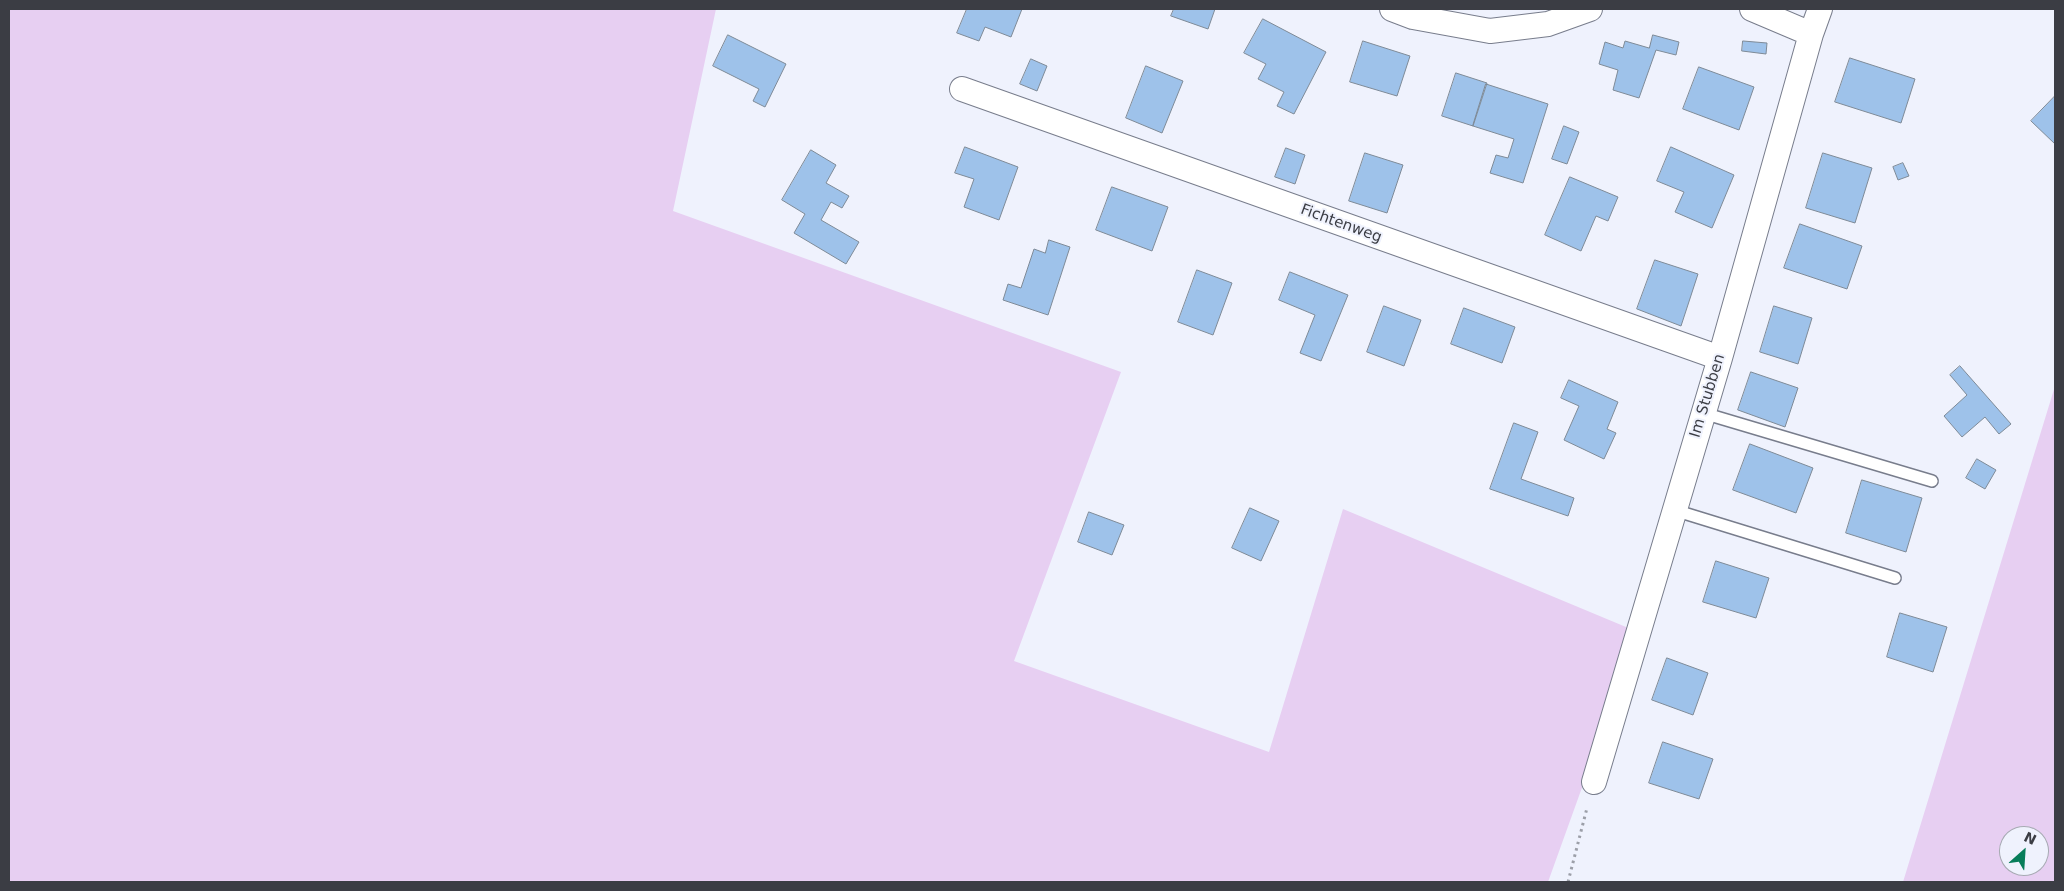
<!DOCTYPE html>
<style>
body{margin:0}
#map{position:relative;width:2064px;height:891px;overflow:hidden;background:#eff2fd;font-family:"DejaVu Sans",sans-serif}
canvas{display:block}
.frame{position:absolute;inset:0;border:10px solid #3b3d44;pointer-events:none}
.north{position:absolute;left:1999px;top:826px;width:50px;height:50px;box-sizing:border-box;background:#eff2fd;border:1px solid #a7aab3;border-radius:50%;rotate:26deg;font-size:14px;font-weight:700;line-height:20px;text-align:center;color:#3b3d44}
.north::after{content:'';display:block;margin:auto;width:18px;height:22px;background:#077d5a;clip-path:polygon(50% 0,100% 100%,50% 72%,0 100%)}
</style>
<div id="map">
<canvas width="2064" height="891"></canvas>
<div class="frame"></div>
<div class="north">N</div>
</div>
<script>
const c = document.querySelector('canvas').getContext('2d');
c.lineJoin = 'round';
function fill(path, color) { c.fillStyle = color; c.fill(path, 'evenodd'); }
function trace(path, color, width, dash) { c.strokeStyle = color; c.lineWidth = width; c.lineCap = dash ? 'butt' : 'round'; c.setLineDash(dash || []); c.stroke(path); }
function drawText(font, color, halo, rows, align = 'center') {
  c.font = font + ' "DejaVu Sans",sans-serif'; c.lineWidth = 4; c.setLineDash([]); c.textBaseline = 'middle'; c.strokeStyle = halo; c.fillStyle = color; for (const [text, x, y, turn = 0] of rows) {
    c.save(); c.translate(x, y); c.rotate((+turn || 0) * Math.PI / 180); c.textAlign = isNaN(turn) ? turn : align; if (halo) c.strokeText(text, 0, 0); c.fillText(text, 0, 0); c.restore();
  }
}
const green = new Path2D(`
 M9,9H716L673,211L1121,372L1014,661L1269,752L1343,509L1638,632L1548,882H9Z
 M2055,386V882H1903ZM2009,836H2039V866H2009Z`);
const building = new Path2D(`
 M967,9H1022L1011,37L985,27L979,41L957,33Z
 M1174,9H1215L1208,29L1171,16Z
 M1263,19L1326,52L1294,114L1277,106L1284,92L1258,79L1266,64L1244,53Z
 M728,35L786,64L765,107L753,101L759,89L713,66Z
 M1653,35L1679,42L1676,55L1656,50L1639,98L1613,90L1618,70L1599,64L1605,42L1623,48L1625,41L1649,48Z
 M1363,41L1410,56L1397,96L1350,82Z
 M1743,41L1767,43L1766,54L1742,51Z
 M1850,58L1915,79L1901,123L1835,102Z
 M1031,59L1047,66L1037,91L1020,84Z
 M1146,66L1183,81L1162,133L1126,118Z
 M1699,67L1754,87L1739,130L1683,109Z
 M1456,73L1487,83L1473,126L1442,116Z
 M1486,84L1548,104L1523,183L1490,173L1496,155L1508,158L1514,139L1473,126Z
 M2055,96V144L2031,121Z
 M1564,126L1579,132L1567,164L1552,159Z
 M965,147L1018,167L999,220L964,207L974,179L955,173Z
 M1671,147L1734,175L1712,228L1675,212L1684,192L1657,181Z
 M1286,148L1305,155L1295,184L1275,177Z
 M811,150L836,165L826,183L849,196L842,208L831,202L821,220L859,242L846,264L794,233L805,214L782,200Z
 M1365,153L1403,165L1387,213L1349,201Z
 M1823,153L1872,168L1855,223L1806,208Z
 M1903,163L1909,176L1898,180L1893,167Z
 M1570,177L1618,197L1608,221L1596,216L1581,251L1545,235Z
 M1112,187L1168,207L1152,251L1096,230Z
 M1800,224L1862,246L1847,289L1784,268Z
 M1049,240L1070,247L1048,315L1003,300L1008,284L1021,288L1034,249L1045,253Z
 M1655,260L1698,274L1681,326L1637,309Z
 M1197,270L1232,283L1213,335L1178,322Z
 M1290,272L1348,295L1321,361L1300,353L1315,315L1279,300Z
 M1384,306L1421,320L1404,366L1367,352Z
 M1774,306L1812,318L1798,364L1760,352Z
 M1464,308L1515,327L1502,363L1451,344Z
 M1960,366L2011,424L1999,434L1985,417L1962,437L1944,416L1967,395L1950,375Z
 M1751,372L1798,388L1785,427L1738,410Z
 M1569,380L1618,402L1607,429L1616,433L1604,459L1564,440L1579,406L1561,398Z
 M1514,423L1538,432L1521,479L1574,498L1568,516L1490,489Z
 M1750,444L1813,468L1796,513L1733,490Z
 M1977,459L1996,470L1985,489L1966,478Z
 M1862,480L1922,498L1906,552L1846,533Z
 M1250,508L1279,521L1261,561L1232,548Z
 M1089,512L1124,525L1112,555L1078,542Z
 M1716,561L1769,578L1756,618L1703,602Z
 M1900,613L1947,627L1933,672L1887,657Z
 M1667,658L1708,673L1693,715L1652,700Z
 M1663,742L1713,759L1699,799L1649,783Z`);
const path = new Path2D(`
 M1568,882L1587,808`);
const lane = new Path2D(`
 M1703,413L1932,481
 M1674,510L1895,578`);
const street = new Path2D(`
 M1392,9L1413,17L1490,31L1548,24L1590,9
 M1752,9L1811,34
 M962,89L1720,358
 M1594,782L1720,358L1811,34L1820,9`);
const streetNames = [
 ["Fichtenweg",1341,224,20],
 ["Im Stubben",1708,396,-73]
];
fill(green, '#e7cff2');
fill(building, '#9ec2ea');
trace(building, '#7e8a97', 1);
trace(lane, '#787d8c', 14);
trace(street, '#787d8c', 26);
trace(path, '#9c9fa8', 3, [2.5, 4]);
trace(lane, '#fff', 11);
trace(street, '#fff', 24);
drawText('15px', '#3b3d44', '#eff2fd', streetNames);
</script>
